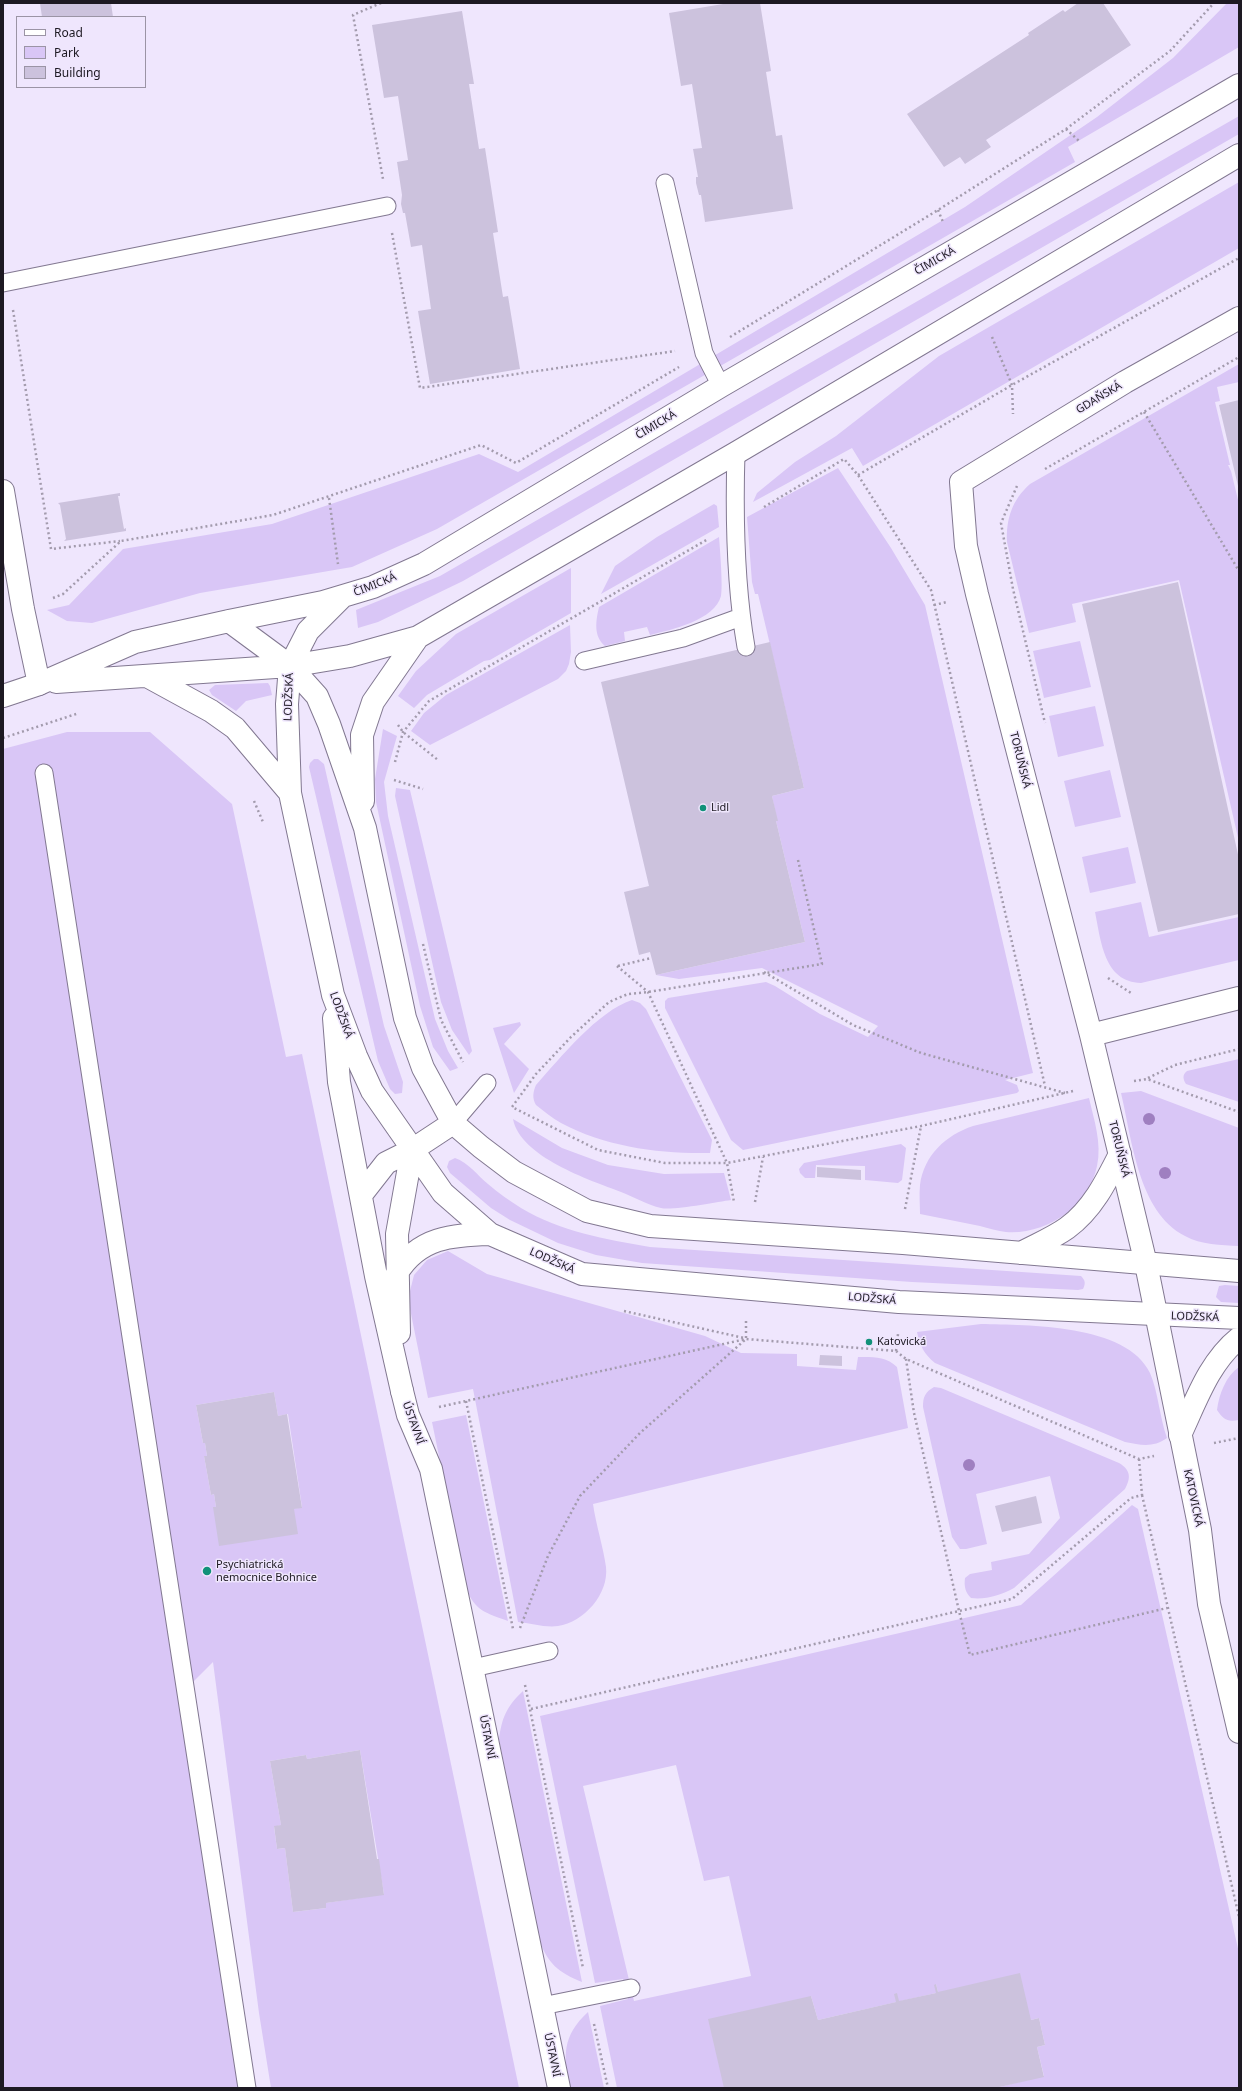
<!DOCTYPE html>
<meta charset="utf-8">
<style>
body{margin:0}
#map{position:relative;width:1242px;height:2091px;overflow:hidden;background:#efe6fd;font-family:"Noto Sans",sans-serif}
canvas{display:block}
.frame{position:absolute;inset:0;border:4px solid #1d1922;pointer-events:none}
.legend{position:absolute;left:16px;top:16px;width:130px;height:72px;box-sizing:border-box;background:#efe6fd;border:1px solid #9b94a5;margin:0;padding:5px 7px;list-style:none;font-size:12px;color:#1d1922}
.legend li{display:flex;align-items:center;gap:8px;height:20px}
.legend b{width:20px;border:1px solid #9b94a5}
</style>
<div id="map">
<canvas width="1242" height="2091"></canvas>
<div class="frame"></div>
<ul class="legend">
<li><b style="height:5px;background:#fff"></b>Road</li>
<li><b style="height:11px;background:#d9c6f6"></b>Park</li>
<li><b style="height:11px;background:#ccc2dd"></b>Building</li>
</ul>
</div>
<script>
const c = document.querySelector('canvas').getContext('2d');
c.lineJoin = 'round';
function fill(path, color) { c.fillStyle = color; c.fill(path, 'evenodd'); }
function trace(path, color, width, dash) { c.strokeStyle = color; c.lineWidth = width; c.lineCap = dash ? 'butt' : 'round'; c.setLineDash(dash || []); c.stroke(path); }
function drawText(font, color, halo, rows, align = 'center') {
  c.font = font + ' "Noto Sans",sans-serif'; c.lineWidth = 3; c.setLineDash([]); c.textBaseline = 'middle'; c.strokeStyle = halo; c.fillStyle = color; for (const [text, x, y, turn = 0] of rows) {
    c.save(); c.translate(x, y); c.rotate((+turn || 0) * Math.PI / 180); c.textAlign = isNaN(turn) ? turn : align; if (halo) c.strokeText(text, 0, 0); c.fillText(text, 0, 0); c.restore();
  }
}
const green = new Path2D(`
 M1227,3H1239V47L1068,147L1075,162L437,529L352,567L200,593L92,623L67,621L47,610L69,605L123,549L272,524L479,454L518,472L965,207L1097,117L1173,58Z
 M1239,116V134L463,581L378,622L358,628L356,610L440,576Z
 M1239,182V248L863,466L852,448L753,502L757,493L795,462L836,436L939,356Z
 M1239,364V382L1217,387L1220,401L1215,402L1230,465H1228L1231,471L1239,504V842L1179,580L1072,604L1076,622L1029,633L1007,542C1006,519 1012,500 1030,484Z
 M838,468L891,548L925,605L1033,1073L1005,1080L1017,1085L1019,1091L1017,1093L743,1150L731,1140L665,1008V1001L668,998L766,982L775,986L820,1014L868,1037L878,1026L762,968L679,979L656,975L805,942L776,821H777L772,796L804,788L758,594H755L752,582L747,517Z
 M714,504L717,506L719,527L601,594L615,566L657,537Z
 M719,537C720,549 723,586 721,596C715,620 671,630 650,635L647,627L624,632L625,641L605,646C593,636 596,620 599,607Z
 M571,568V613L490,660L484,661L427,695L414,708L398,696L416,671L456,634Z
 M570,625L571,652L569,664L566,671L558,679L430,745L411,731L424,713L446,695Z
 M1080,641L1091,687L1044,698L1033,651Z
 M268,683L270,686L272,695L246,701L236,711L212,695L209,690L215,685Z
 M1095,706L1104,746L1058,757L1049,716Z
 M383,729L397,736L384,782L388,816L435,1019L448,1051L458,1068L450,1071L433,1047L420,1006L376,802L375,779Z
 M67,732H150L232,804L286,1057L302,1054L519,2088H271L259,2013L213,1662L185,1690L242,2088H3V749ZM274,1392L278,1416L288,1414L302,1507L294,1509L216,1507L214,1494L211,1495L204,1456H207L205,1443H203L196,1405ZM360,1750L384,1894L326,1903V1908L293,1912L285,1848L277,1849L274,1827L281,1825L270,1761L306,1755L307,1759Z
 M314,759H318L324,764L384,1026L403,1082L402,1093L395,1094L390,1089L378,1061L309,767L310,763Z
 M1110,770L1121,817L1075,827L1064,781Z
 M396,788L410,790L470,1043L472,1051L469,1055L452,1030L441,1002L395,796Z
 M1128,847L1136,883L1090,893L1082,857Z
 M1141,902L1149,937L1239,917V960L1141,983C1104,982 1101,941 1095,912Z
 M632,1000L640,1003L646,1009L712,1140L710,1153C660,1154 606,1147 561,1123C552,1118 544,1111 536,1105C532,1098 533,1092 536,1085C560,1058 598,1011 632,1000Z
 M520,1022L521,1025L504,1044L529,1069L514,1093L493,1028Z
 M1239,1059V1102L1186,1084C1183,1079 1182,1075 1187,1071Z
 M1141,1091L1239,1128V1246C1221,1245 1201,1245 1185,1236C1138,1212 1132,1139 1121,1093Z
 M1089,1098C1094,1120 1102,1143 1097,1166C1089,1206 1047,1235 1006,1232C998,1231 988,1228 980,1226C960,1222 940,1218 920,1214C920,1205 919,1195 920,1185C924,1155 946,1135 973,1126Z
 M513,1119L562,1148L608,1165L664,1174L724,1173L731,1200C717,1202 671,1211 661,1208C648,1205 634,1197 621,1192C590,1180 520,1157 513,1119Z
 M901,1144L906,1148L902,1180L898,1183L865,1180V1166L816,1165L815,1178H805L800,1173L799,1169L804,1163Z
 M455,1158C468,1162 478,1176 488,1184C498,1193 510,1201 521,1208C561,1232 605,1239 650,1247L1081,1276C1085,1280 1086,1283 1083,1289L1078,1290L912,1282L642,1263L596,1255L558,1243L510,1220L491,1208L450,1173L447,1167L449,1161Z
 M448,1251L487,1274L705,1336L741,1353L797,1354V1366L856,1370L858,1357C872,1357 886,1356 897,1367L908,1428L593,1504C596,1525 603,1546 606,1567C609,1594 584,1622 558,1626C546,1628 530,1623 518,1622L473,1389L428,1398L408,1299L414,1275L427,1260Z
 M1225,1285L1239,1286V1303L1221,1302L1216,1297L1219,1286Z
 M981,1324C1027,1325 1127,1324 1150,1373C1158,1391 1160,1419 1167,1438C1153,1448 1141,1445 1125,1442L935,1363C924,1354 920,1346 917,1332Z
 M1239,1367V1420C1227,1422 1224,1420 1217,1410C1219,1394 1226,1376 1239,1367Z
 M934,1387L941,1388L1119,1463C1131,1470 1131,1478 1125,1489L1014,1588C1001,1595 985,1600 971,1598C965,1592 964,1586 965,1578L970,1574L992,1570L991,1562L1029,1554L1060,1518L1050,1476L976,1494L987,1544L966,1549H960L952,1537L923,1407C923,1397 925,1392 934,1387Z
 M466,1415L508,1621C486,1613 475,1611 466,1588L432,1422Z
 M1132,1505L1138,1509L1239,1953V2088H995L1044,2076L1037,2047L1045,2045L1039,2018L1031,2020L938,1992L936,1984V1993L818,2020L811,1996L724,2088H617L600,2006L628,1999L623,1979L595,1983L540,1716L1021,1605ZM676,1765L704,1881L729,1876L751,1976L634,2001L583,1786Z
 M523,1691L582,1982C559,1973 547,1963 539,1939L499,1739C502,1718 506,1707 523,1691Z
 M588,2012L604,2088H570C563,2056 562,2036 588,2012Z`);
const building = new Path2D(`
 M40,3H111L113,17H42Z
 M729,3H760L771,71L766,72L776,136L782,135L793,209L705,222L701,195H699L696,183V177H698L693,149L702,148L692,84L681,86L669,13Z
 M1078,3H1103L1131,45L986,140L991,147L965,164L960,157L944,167L907,114L1029,35L1028,33L1063,10L1065,12Z
 M462,11L474,84H469L479,149L485,148L498,232L493,233L503,297L508,296L520,369L430,384L418,311L431,309L422,245L411,247L405,213H403L401,204L402,195L397,162L408,160L398,96L384,98L372,25Z
 M1239,400V486H1238L1219,405Z
 M120,493V496H118L124,529L126,528V531L64,541L66,539L60,505L58,503Z
 M1178,582L1239,859V914L1158,932L1082,604Z
 M770,642L804,788L772,796L778,821H776L805,942L656,975L650,952L639,955L624,892L649,886L601,682Z
 M817,1167L861,1170V1180L817,1177Z
 M820,1355L842,1356V1366L819,1365Z
 M274,1392L278,1416L287,1414L302,1508L294,1509L298,1534L219,1546L213,1507H216L214,1494L211,1495L204,1456H207L205,1443H203L196,1405Z
 M1036,1496L1042,1523L1002,1532L995,1506Z
 M360,1750L377,1859H379L384,1895L326,1903V1908L293,1912L285,1848L277,1849L274,1826L281,1825L270,1761L306,1755L307,1759Z
 M1020,1973L1031,2020L1039,2018L1045,2045L1037,2047L1044,2077L995,2088H724L708,2019L811,1996L818,2020L896,2002L894,1994L897,1993L899,2001L936,1993L934,1985L936,1984L938,1992Z`);
const path = new Path2D(`
 M381,3L353,15L383,179
 M1066,129L1079,141
 M938,210L943,222
 M392,233L420,388L675,351
 M13,310L51,549L120,541
 M730,337L938,210L1066,129L1170,51L1214,3
 M992,337L1012,385L1013,414
 M1144,412L1239,571
 M1045,469L1239,357
 M858,475L1012,385L1239,258
 M1017,486L1001,523L1013,589L1045,723
 M329,498L338,564
 M764,507L844,459L858,475L931,590L1045,1086
 M53,598L63,594L121,541L273,515L481,445L516,463L679,367
 M934,605L947,602
 M398,725L403,732L438,760
 M3,738L79,713
 M395,762L403,732L429,701L708,539
 M394,780L423,789
 M254,801L263,822
 M798,860L822,964L648,992L628,994L609,1002L571,1037L536,1074L512,1107L598,1150L665,1163H727L921,1126L1073,1091
 M423,944L441,1020L463,1062
 M617,966L648,992L727,1163L734,1202
 M618,966L651,958
 M764,972L853,1025L921,1053L1065,1093
 M1108,978L1131,993
 M1148,1078L1175,1065L1239,1049
 M1134,1081L1147,1079L1239,1112
 M755,1202L763,1157
 M905,1209L921,1126
 M624,1311L744,1338
 M896,1351L898,1334
 M466,1401L513,1629
 M439,1407L746,1339L896,1351L906,1359L1139,1459L1154,1456
 M1214,1443L1239,1438
 M1139,1459L1142,1495L1131,1498L1012,1599L959,1611L970,1655L1167,1608
 M1142,1495L1239,1917
 M520,1628L548,1556L580,1496L640,1433L746,1339V1320
 M525,1685L583,1968
 M531,1709L959,1611L914,1413L906,1359
 M594,2024L608,2088`);
const service = new Path2D(`
 M665,183L704,353L721,386
 M3,283L387,206
 M736,453C734,518 735,583 746,647
 M584,661L683,638L741,617
 M44,773L247,2088
 M453,1123L487,1083
 M473,1668L549,1651
 M542,2006L631,1988`);
const minor = new Path2D(`
 M1239,318L1125,382L961,482L966,546L977,594L1091,1035L1146,1264L1200,1530L1209,1604L1239,1732
 M3,491L23,609L39,684
 M1091,1035L1239,998
 M402,1391L408,1415L431,1469L559,2088`);
const tertiary = new Path2D(`
 M342,597L308,631L290,666L287,704L290,793L333,995L356,1056L372,1091L443,1193L490,1234L582,1274L899,1302L1239,1318
 M229,621L290,666L317,696L329,724L365,828L405,1018L423,1068L453,1123L481,1147L514,1172L587,1211L650,1226L903,1243L1239,1271
 M147,676L211,711L235,728L290,793
 M56,682L290,666L350,656L418,637L736,453L1239,155
 M3,696L39,684L135,642L229,621L323,602L373,587L424,564L721,386L1239,85
 M363,801L362,735L373,702L418,637
 M334,1018L339,1082L376,1276L402,1391
 M361,1195L386,1163L412,1150L453,1123
 M1021,1253C1036,1245 1053,1238 1067,1228C1092,1210 1106,1182 1120,1154
 M397,1273C419,1237 452,1235 490,1234
 M399,1333L397,1234L412,1150
 M1180,1435C1196,1401 1209,1362 1239,1338`);
const trees = [
 [1149,1119],
 [1165,1173],
 [969,1465]
];
const markers = [
 [703,808,4,"#119179"],
 [869,1342,4,"#119179"],
 [207,1571,5,"#119179"]
];
const streetNames = [
 ["ČIMICKÁ",935,261,-30],
 ["GDAŇSKÁ",1099,398,-31],
 ["ČIMICKÁ",656,425,-31],
 ["ČIMICKÁ",375,585,-22],
 ["LODŽSKÁ",289,697,-88],
 ["TORUŇSKÁ",1020,760,76],
 ["LODŽSKÁ",341,1015,70],
 ["TORUŇSKÁ",1119,1149,76],
 ["LODŽSKÁ",552,1261,24],
 ["LODŽSKÁ",872,1299,5],
 ["LODŽSKÁ",1195,1317,2],
 ["ÚSTAVNÍ",413,1423,70],
 ["KATOVICKÁ",1193,1498,78],
 ["ÚSTAVNÍ",487,1737,79],
 ["ÚSTAVNÍ",552,2055,78]
];
const poiNames = [
 ["Lidl",711,808],
 ["Katovická",877,1342],
 ["Psychiatrická",216,1565],
 ["nemocnice Bohnice",216,1578]
];
fill(green, '#d9c6f6');
fill(building, '#ccc2dd');
trace(service, '#827891', 19);
trace(minor, '#827891', 24);
trace(tertiary, '#827891', 24);
trace(path, '#a39bad', 2.5, [2, 3]);
trace(service, '#fff', 17);
trace(minor, '#fff', 22);
trace(tertiary, '#fff', 22);
c.fillStyle = '#9f7fc0';
for (const [x, y] of trees) { c.beginPath(); c.arc(x, y, 6, 0, 2 * Math.PI); c.fill(); }
for (const [x, y, r, color] of markers) { const dot = new Path2D(); dot.arc(x, y, r, 0, 2 * Math.PI); c.fillStyle = color; c.fill(dot); trace(dot, '#efe6fd', 1.5); }
drawText('11px', '#1d1922', '#efe6fd', streetNames);
drawText('11px', '#1d1922', '#efe6fd', poiNames, 'left');
</script>
